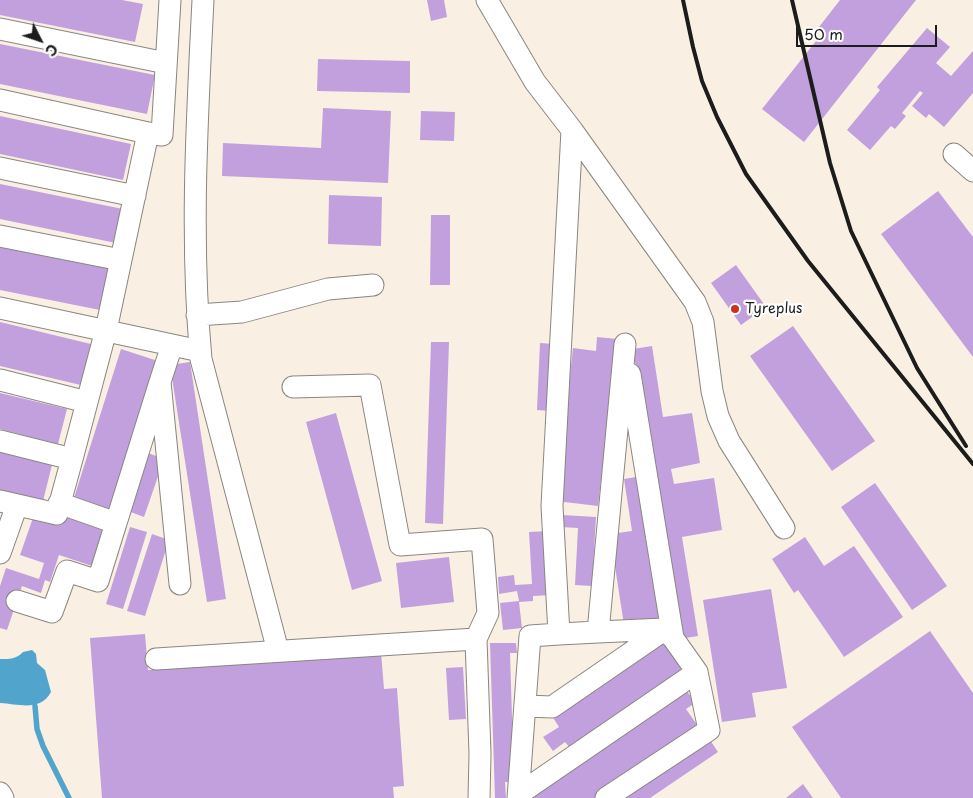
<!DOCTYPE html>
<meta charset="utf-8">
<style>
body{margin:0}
#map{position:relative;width:973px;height:798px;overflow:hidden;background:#f9f0e3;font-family:"Playpen Sans",sans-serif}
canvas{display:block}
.north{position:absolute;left:15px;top:15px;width:50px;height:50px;-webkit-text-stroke:4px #fff;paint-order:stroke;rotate:131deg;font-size:14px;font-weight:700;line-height:20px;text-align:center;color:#1c1c1c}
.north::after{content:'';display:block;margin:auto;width:18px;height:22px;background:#1c1c1c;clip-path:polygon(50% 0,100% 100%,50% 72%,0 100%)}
.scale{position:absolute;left:796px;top:25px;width:141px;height:22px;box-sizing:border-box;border:2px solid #1c1c1c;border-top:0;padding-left:6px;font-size:15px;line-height:18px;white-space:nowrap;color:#1c1c1c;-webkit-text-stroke:4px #fff;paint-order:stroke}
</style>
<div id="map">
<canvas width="973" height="798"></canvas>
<div class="north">С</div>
<div class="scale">50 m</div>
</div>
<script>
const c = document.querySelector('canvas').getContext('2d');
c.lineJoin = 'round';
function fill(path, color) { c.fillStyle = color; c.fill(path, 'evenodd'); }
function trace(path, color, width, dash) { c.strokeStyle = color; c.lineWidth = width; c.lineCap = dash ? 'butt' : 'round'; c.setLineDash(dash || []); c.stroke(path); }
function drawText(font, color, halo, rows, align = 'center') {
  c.font = font + ' "Playpen Sans",sans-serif'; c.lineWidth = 4.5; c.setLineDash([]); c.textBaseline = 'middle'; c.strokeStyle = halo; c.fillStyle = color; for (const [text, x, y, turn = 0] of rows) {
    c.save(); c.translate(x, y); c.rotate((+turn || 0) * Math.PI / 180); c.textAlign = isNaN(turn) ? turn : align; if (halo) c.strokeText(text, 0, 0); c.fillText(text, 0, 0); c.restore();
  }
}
const water = new Path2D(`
 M32,650L36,654L37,663L45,670L51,692C40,712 19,704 0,703V659C9,659 17,659 23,652Z`);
const stream = new Path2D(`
 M35,706L37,729L43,746L69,798`);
const building = new Path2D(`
 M0,0H122L143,4L135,42L0,15Z
 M427,0H444L447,17L431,21Z
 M840,0H916L804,142L762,109L824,31L819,27Z
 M927,28L950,47L936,63L951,76L973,51V93L944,127L929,114L926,118L912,106L923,93L920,91L902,113L906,116L895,129L891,126L870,150L847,130L880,90L877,87Z
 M0,44L155,75L147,114L0,84Z
 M318,59L410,61V93L317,91Z
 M323,108L391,111L388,183L222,176L223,143L321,148Z
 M421,111L455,112L454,141L420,140Z
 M0,116L131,144L123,180L0,154Z
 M0,184L123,209L116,243L0,219Z
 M938,191L973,237V357L881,234Z
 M329,195L382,197L381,246L328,244Z
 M431,215H450V285H430Z
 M0,245L113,268L105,311L0,290Z
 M736,265L766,307L741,325L711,283Z
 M0,322L95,345L85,386L0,366Z
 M793,326L875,441L832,471L750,356Z
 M597,337L617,339L598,506L556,501L573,348L596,351Z
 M431,342H449L443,524L425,523Z
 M540,343L555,344L551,411L537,410Z
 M652,346L663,417L692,413L700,463L671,469L674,484L714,478L722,530L682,537L698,636L679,639L633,349Z
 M121,349L158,361L110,512L73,501Z
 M190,362L226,599L207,602L170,365Z
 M0,393L67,409L58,444L0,429Z
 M336,413L382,581L352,590L306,422Z
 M0,452L52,465L43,501L0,490Z
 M148,453L164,459L144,517L128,511Z
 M642,476L664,619L624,625L610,534L632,531L624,479Z
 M875,483L947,586L912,610L841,507Z
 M62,511L109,527L95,567L59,555L50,582L45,580L41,593L22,586L7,630L0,628V586L6,568L39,579L44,563L20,555L34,515Z
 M562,515L596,517L592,586L575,585L578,528L561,527Z
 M130,527L147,532L123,609L106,604Z
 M547,531L551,595L533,596V601L519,602L522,628L503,630L500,603L519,601L517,591L499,594L498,577L514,575L515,585L532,584L529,532Z
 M152,534L169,540L145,616L127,611Z
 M805,537L824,566L854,546L903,617L844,657L798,590L794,593L772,559Z
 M449,557L454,602L401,608L396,563Z
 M771,589L787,688L752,693L756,717L722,722L703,600Z
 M930,631L973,693V798H841L792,727Z
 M145,634L148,670L381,652L384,689L397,688L404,786L393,787L394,798H102L90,638Z
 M663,641L684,672L571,749L565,742L553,751L543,737L559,727L552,716Z
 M490,643H516L517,653H510L514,782H505L506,798H495Z
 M463,667L466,719L449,720L446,668Z
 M685,688L695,703L686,709L700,729L598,798H528Z
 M708,737L718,752L650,798H617Z
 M803,784L813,798H786Z`);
const minor = new Path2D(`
 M203,0C197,120 190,239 201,359L278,651
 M487,0L535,82L572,130L695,302L703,322L712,391L718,416L729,441L784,528
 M0,29L166,63
 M0,100L148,133
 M954,154L973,171
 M0,168L135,196
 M0,236L121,260
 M0,308L200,351
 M197,315L242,312L328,289L373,285
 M630,374L673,638
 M0,380L87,402L106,330L148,133L162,135L170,0
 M160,382L172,345
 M293,387L370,385L400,545L482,539L488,613L476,639L480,754L479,798
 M0,441L72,459L87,402
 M0,501L57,514L72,459
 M59,503L116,523L160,382L180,584
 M0,553L17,505
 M17,601L52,612L67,571L98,581L116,523
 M598,632L664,629L673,638L697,672L709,730L606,798
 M559,634L598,632L625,344
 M156,659L476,639
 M525,706L552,707L664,630
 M0,793L3,798
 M519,794L697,672
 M518,798L530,636L559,634L552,506L572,130`);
const rail = new Path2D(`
 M683,0L693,47L702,81L717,117L746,174L808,261L973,464
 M792,0L830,163L851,231L917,368L966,446`);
const markers = [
 [735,309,5,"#c8321e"]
];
const poiNames = [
 ["Tyreplus",745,309]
];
fill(water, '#51a4cc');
trace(stream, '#51a4cc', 5.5);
fill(building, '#c1a0dd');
trace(minor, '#8a8680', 23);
trace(minor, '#fff', 21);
trace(rail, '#1c1c1c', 4);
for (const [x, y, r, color] of markers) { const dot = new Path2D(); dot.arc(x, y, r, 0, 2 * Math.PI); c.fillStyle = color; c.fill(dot); trace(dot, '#fff', 2); }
drawText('14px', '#1c1c1c', '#fff', poiNames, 'left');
</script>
